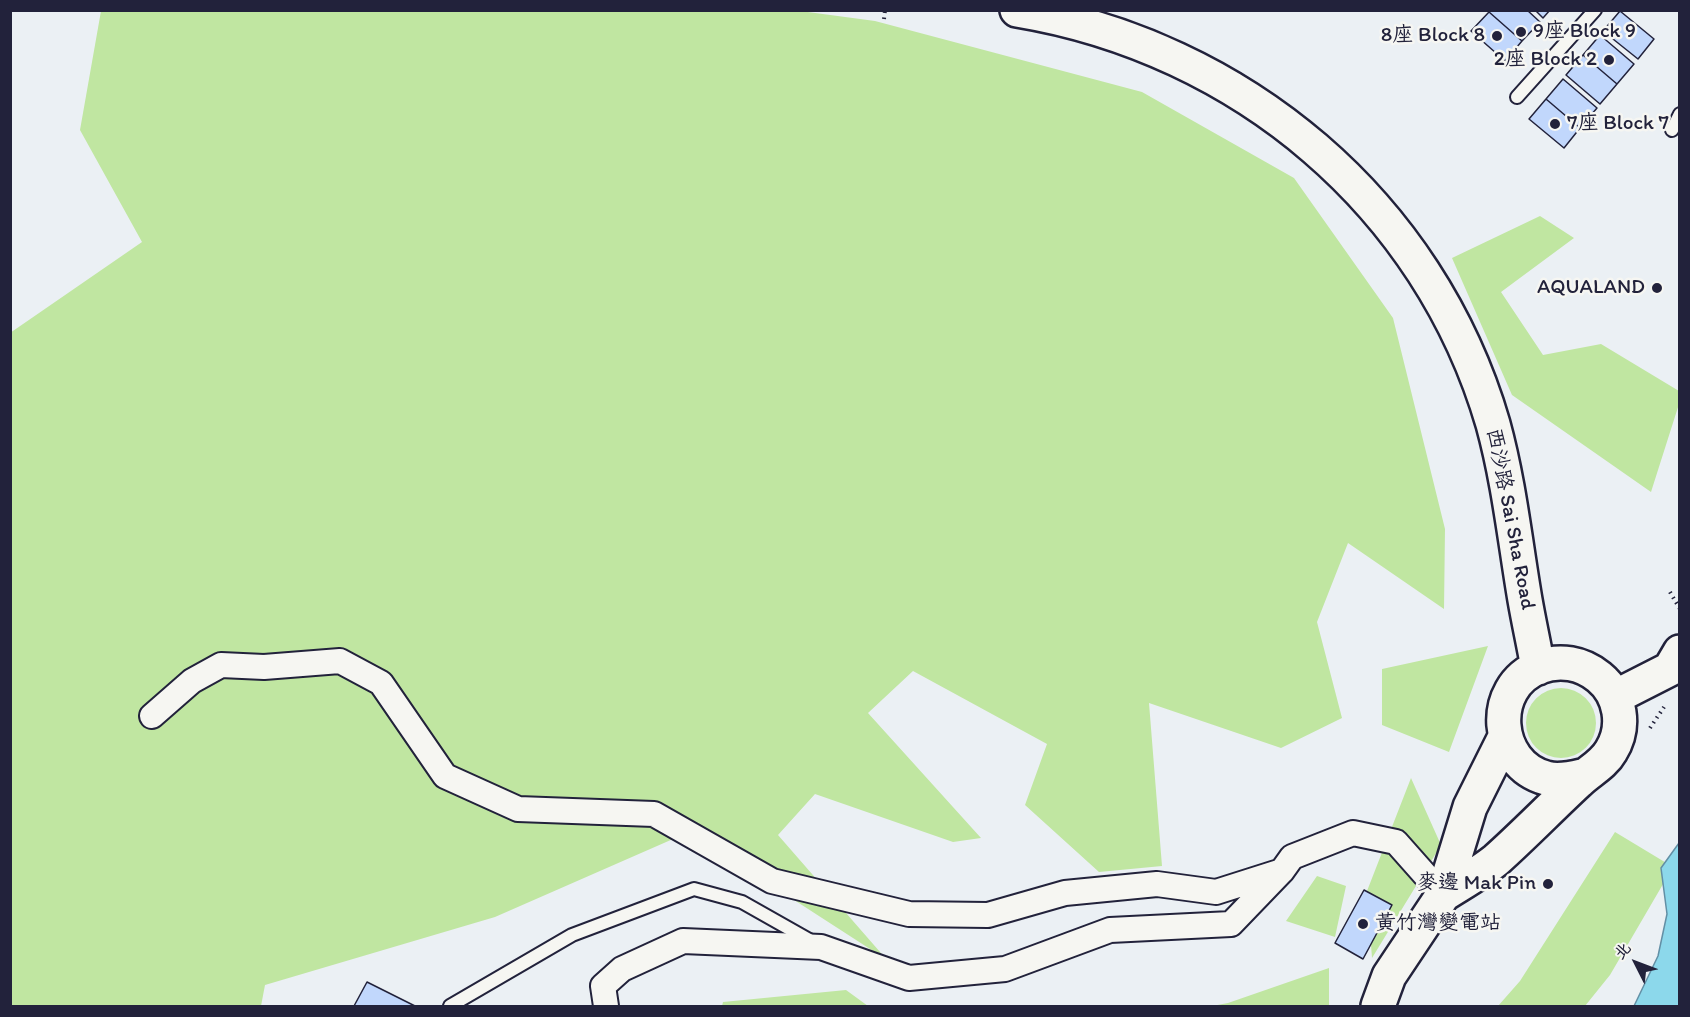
<!DOCTYPE html>
<meta charset="utf-8">
<style>
body{margin:0}
#map{position:relative;width:1690px;height:1017px;overflow:hidden;background:#ebf0f4;font-family:Itim,"LXGW WenKai TC",sans-serif}
canvas{display:block}
.frame{position:absolute;inset:0;border:12px solid #22223b;pointer-events:none}
.north{position:absolute;left:1606px;top:933px;width:60px;height:60px;-webkit-text-stroke:4px #f6f6f2;paint-order:stroke;rotate:312deg;font-size:16px;font-weight:700;line-height:24px;text-align:center;color:#22223b}
.north::after{content:'';display:block;margin:auto;width:21px;height:27px;background:#22223b;clip-path:polygon(50% 0,100% 100%,50% 72%,0 100%)}
</style>
<div id="map">
<canvas width="1690" height="1017"></canvas>
<div class="frame"></div>
<div class="north">北</div>
</div>
<script>
const c = document.querySelector('canvas').getContext('2d');
c.lineJoin = 'round';
function fill(path, color) { c.fillStyle = color; c.fill(path, 'evenodd'); }
function trace(path, color, width, dash) { c.strokeStyle = color; c.lineWidth = width; c.lineCap = dash ? 'butt' : 'round'; c.setLineDash(dash || []); c.stroke(path); }
function drawText(font, color, halo, rows, align = 'center') {
  c.font = font + ' Itim,"LXGW WenKai TC",sans-serif'; c.lineWidth = 5; c.setLineDash([]); c.textBaseline = 'middle'; c.strokeStyle = halo; c.fillStyle = color; for (const [text, x, y, turn = 0] of rows) {
    c.save(); c.translate(x, y); c.rotate((+turn || 0) * Math.PI / 180); c.textAlign = isNaN(turn) ? turn : align; if (halo) c.strokeText(text, 0, 0); c.fillText(text, 0, 0); c.restore();
  }
}
const green = new Path2D(`
 M793,10L875,21L1142,92L1294,178L1393,318L1445,529L1444,609L1348,543L1317,622L1342,718L1281,748L1149,703L1162,866L1099,872L1025,805L1047,744L913,671L868,713L981,838L953,842L815,794L778,835L887,960L689,832L495,917L265,985L261,1006H11L10,333L142,242L80,130L101,11Z
 M1540,216L1574,238L1501,292L1543,355L1601,344L1679,391V404L1651,492L1512,395L1452,258Z
 M1488,646L1449,752L1382,725V669Z
 M1526 723a35 35 0 1 1 70 0a35 35 0 1 1-70 0Z
 M1411,778L1441,845L1372,958L1367,891Z
 M1615,832L1673,867L1610,975L1585,1006H1498L1520,981Z
 M1317,876L1346,886L1335,937L1286,921Z
 M1329,968V1006H1212L1228,1003Z
 M846,990L868,1006H722L723,1002Z`);
const water = new Path2D(`
 M1679,843V1006H1634L1658,956L1667,914L1661,868Z`);
const building = new Path2D(`
 M1490,10H1527L1540,22L1522,41L1489,12Z
 M1535,10H1550L1543,18Z
 M1620,11L1654,39L1638,59L1603,31Z
 M1489,12L1522,41L1505,61L1471,31Z
 M1600,35L1634,64L1617,84L1583,55Z
 M1583,55L1617,84L1600,104L1566,75Z
 M1563,79L1597,108L1580,128L1546,99Z
 M1546,99L1580,128L1564,148L1529,119Z
 M1364,890L1392,905L1363,959L1335,943Z
 M367,982L415,1006H354Z`);
const path = new Path2D(`
 M884,19L885,10
 M1670,592L1680,609
 M1650,728L1664,707`);
const lane = new Path2D(`
 M1517,97L1595,10
 M1672,130L1680,114
 M450,1006L572,935L694,889L742,902L811,941`);
const street = new Path2D(`
 M152,716L192,681L221,665L264,667L340,661L381,683L445,776L518,809L654,814L772,881L909,914L988,915L1065,893L1157,884L1216,892L1282,871
 M606,1006L603,986L622,969L683,941L821,947L909,978L1005,969L1110,930L1231,924L1282,871L1292,857L1353,833L1396,842L1443,895`);
const secondary = new Path2D(`
 M1017,10C1241,47 1429,204 1493,424C1509,482 1515,541 1525,600C1529,623 1534,645 1538,668
 M1615,697L1670,669L1680,652
 M1443,895C1460,884 1480,873 1496,860C1524,835 1551,807 1578,782C1589,771 1603,765 1611,751C1626,727 1621,695 1599,677C1582,663 1560,659 1539,667C1488,687 1494,764 1546,778C1559,782 1573,778 1586,775
 M1378,1006L1389,976L1443,895L1470,807L1505,737`);
const markers = [
 [1521,32,6,"#22223b"],
 [1497,36,6,"#22223b"],
 [1609,60,6,"#22223b"],
 [1555,124,6,"#22223b"],
 [1657,288,6,"#22223b"],
 [1548,884,6,"#22223b"],
 [1363,924,6,"#22223b"]
];
const poiNames = [
 ["9座 Block 9",1533,32,"left"],
 ["8座 Block 8",1485,36],
 ["2座 Block 2",1597,60],
 ["7座 Block 7",1567,124,"left"],
 ["AQUALAND",1645,288],
 ["麥邊 Mak Pin",1536,884],
 ["黃竹灣變電站",1375,924,"left"]
];
const streetNames = [
 ["西沙路 Sai Sha Road",1510,519,79]
];
fill(green, '#c0e6a1');
fill(water, '#8cd8eb');
trace(water, '#628fa5', 1.5);
fill(building, '#c1d7fc');
trace(building, '#22223b', 1.5);
trace(lane, '#22223b', 16);
trace(street, '#22223b', 28);
trace(secondary, '#22223b', 38);
trace(path, '#22223b', 4, [1.5, 4.5]);
trace(lane, '#f6f6f2', 12);
trace(street, '#f6f6f2', 24);
trace(secondary, '#f6f6f2', 33);
for (const [x, y, r, color] of markers) { const dot = new Path2D(); dot.arc(x, y, r, 0, 2 * Math.PI); c.fillStyle = color; c.fill(dot); trace(dot, '#f6f6f2', 2); }
drawText('21px', '#22223b', '#f6f6f2', poiNames, 'right');
drawText('21px', '#22223b', '#f6f6f2', streetNames);
</script>
